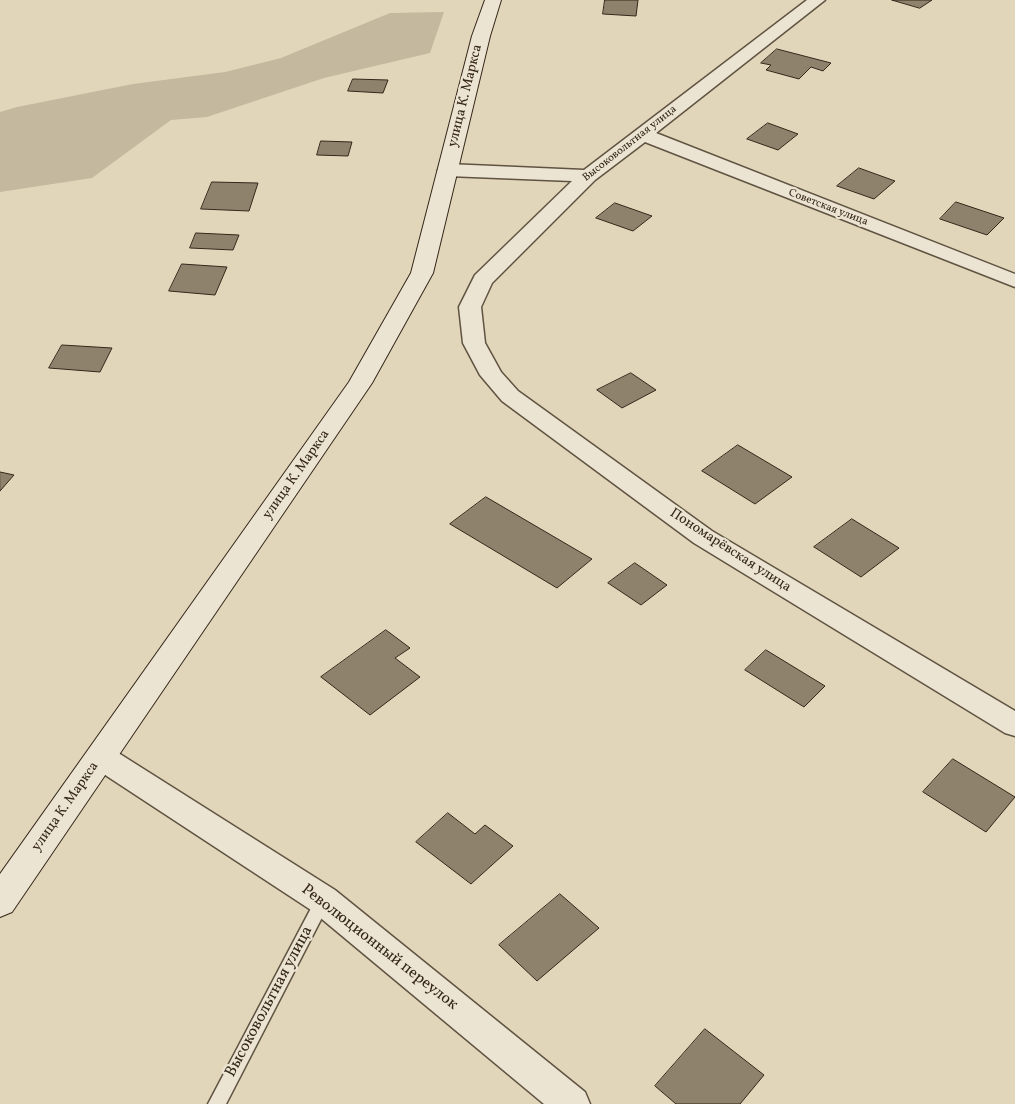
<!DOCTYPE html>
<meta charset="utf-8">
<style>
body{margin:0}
canvas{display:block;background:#e1d6b9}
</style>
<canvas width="1015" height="1104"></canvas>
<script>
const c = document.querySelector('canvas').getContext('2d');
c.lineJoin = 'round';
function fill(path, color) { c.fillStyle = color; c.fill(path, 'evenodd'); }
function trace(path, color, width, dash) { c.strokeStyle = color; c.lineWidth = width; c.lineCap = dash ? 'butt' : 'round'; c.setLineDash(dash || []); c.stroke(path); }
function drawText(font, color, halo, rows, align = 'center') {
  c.font = font + ' Vollkorn,serif'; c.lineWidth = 4.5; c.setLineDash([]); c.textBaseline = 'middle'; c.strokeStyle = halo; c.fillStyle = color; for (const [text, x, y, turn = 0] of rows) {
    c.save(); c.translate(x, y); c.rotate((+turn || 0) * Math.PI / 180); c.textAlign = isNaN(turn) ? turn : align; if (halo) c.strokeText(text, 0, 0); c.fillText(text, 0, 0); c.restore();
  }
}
const green = new Path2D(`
 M444,12L430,53L324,78L207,117L171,120L92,178L0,192V112L17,107L133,84L225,72L281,58L390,13Z`);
const building = new Path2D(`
 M605,0H638L636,16L603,14Z
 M892,0H932L920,8Z
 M777,49L831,63L823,71L811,67L799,79L766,70L771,65L761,63Z
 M353,79L388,80L383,93L348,91Z
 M768,123L798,134L778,150L747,139Z
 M321,141L352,142L348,156L317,155Z
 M859,168L895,181L874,199L837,186Z
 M212,182L258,183L249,211L201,209Z
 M956,202L1004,218L987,235L940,219Z
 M615,203L652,216L633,231L596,218Z
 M196,233L239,235L233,250L190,248Z
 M182,264L227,267L215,295L169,291Z
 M62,345L112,348L100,372L49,368Z
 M631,373L656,390L622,408L597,390Z
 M738,445L792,477L755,504L702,471Z
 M0,472L14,475L0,491Z
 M486,497L592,559L557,588L450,524Z
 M852,519L899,548L861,577L814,547Z
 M635,563L667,585L641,605L608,583Z
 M386,630L410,648L395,658L420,677L370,715L321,677Z
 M766,650L825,686L804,707L745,670Z
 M953,759L1015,797L986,832L923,792Z
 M448,813L475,834L485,825L513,846L471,884L416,842Z
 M560,894L599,928L537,981L499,945Z
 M705,1029L764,1075L740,1104H676L655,1086Z`);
const lane = new Path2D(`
 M323,893L328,895L331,900L226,1104H208L318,895Z`);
const street = new Path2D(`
 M807,0H825L656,133L1015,274V287L645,142L595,180L492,283L481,307L485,343L501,372L518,391L712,531L1015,711V736L1005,733L694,543L502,401L480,375L463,343L459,307L475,275L572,181L448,176L441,174L438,170L441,166L448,164L584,170Z
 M101,745L112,749L335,890L585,1092L590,1104H544L311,910L90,765L86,757L90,749Z`);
const secondary = new Path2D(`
 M485,0H501L490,36L433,273L372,383L12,912L0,917V874L349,382L411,273L472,36Z`);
const farStreetnames = [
 ["Высоковольтная улица",630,144,-38],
 ["Советская улица",828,208,21]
];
const streetNames = [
 ["улица К. Маркса",466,96,-76],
 ["улица К. Маркса",297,475,-55],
 ["Пономарёвская улица",730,551,33],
 ["улица К. Маркса",66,807,-55]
];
const nearStreetnames = [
 ["Революционный переулок",379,948,38],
 ["Высоковольтная улица",270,1002,-62]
];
fill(green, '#c4b89e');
fill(building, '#8e826d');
trace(building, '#35271a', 1);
trace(lane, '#605342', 3);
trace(street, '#605342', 3);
trace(secondary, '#35271a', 2);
fill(lane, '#ece4d2');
fill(street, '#ece4d2');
fill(secondary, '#ece4d2');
drawText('11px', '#35271a', '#ece4d2', farStreetnames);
drawText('14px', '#35271a', '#ece4d2', streetNames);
drawText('16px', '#35271a', '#ece4d2', nearStreetnames);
</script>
